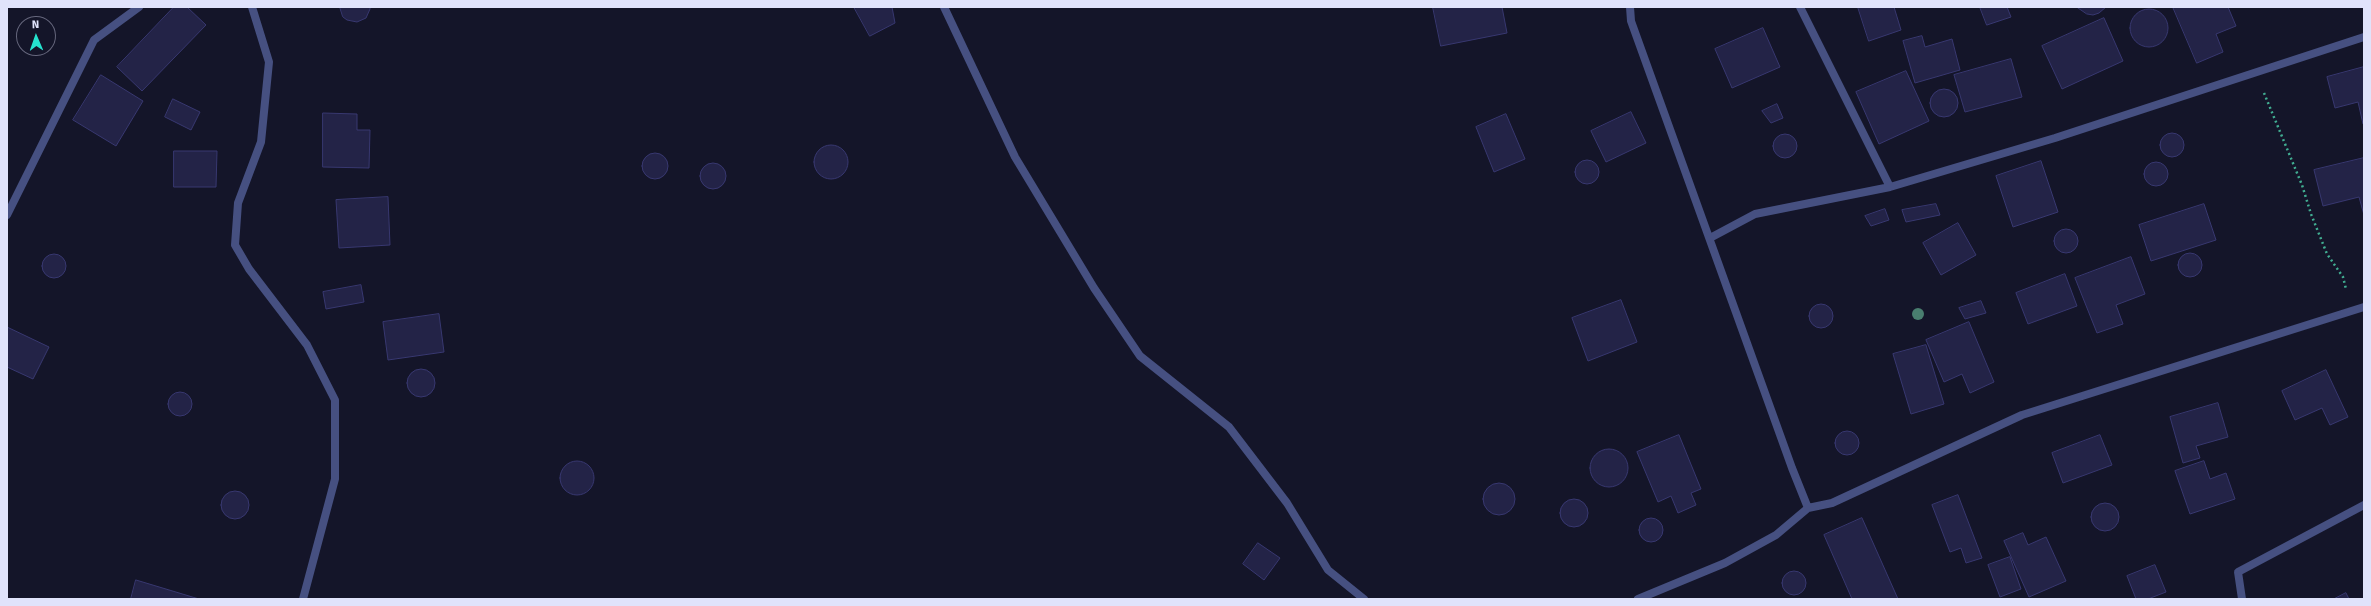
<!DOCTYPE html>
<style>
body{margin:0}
#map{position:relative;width:2371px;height:606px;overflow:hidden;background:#141529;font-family:"Fira Sans",sans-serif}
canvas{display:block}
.frame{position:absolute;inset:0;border:8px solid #e0e3fb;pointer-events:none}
.north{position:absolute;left:16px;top:16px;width:40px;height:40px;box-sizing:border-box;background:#141529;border:1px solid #66677d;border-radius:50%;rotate:358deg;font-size:11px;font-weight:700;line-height:16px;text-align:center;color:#e0e3fb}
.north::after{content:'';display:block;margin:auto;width:14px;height:18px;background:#25e2ce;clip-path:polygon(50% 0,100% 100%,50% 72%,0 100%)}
</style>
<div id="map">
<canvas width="2371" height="606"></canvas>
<div class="frame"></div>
<div class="north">N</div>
</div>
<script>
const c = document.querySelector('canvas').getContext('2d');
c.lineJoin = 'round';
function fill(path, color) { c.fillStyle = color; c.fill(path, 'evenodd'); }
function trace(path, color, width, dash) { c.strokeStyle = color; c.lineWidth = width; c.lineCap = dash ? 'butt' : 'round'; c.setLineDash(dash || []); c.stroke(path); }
const building = new Path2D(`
 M174,7H187L206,25L142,91L117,67Z
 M340,7H370V9L366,18L357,22L347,20L343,17Z
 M854,7H892L895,23L870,36Z
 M1433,7H1502L1507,33L1441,46Z
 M1858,7H1894L1901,30L1869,41Z
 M1980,7H2007L2011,17L1987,25Z
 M2077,7H2106L2099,13L2093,15L2087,14Z
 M2173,7H2228L2236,26L2216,34L2223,52L2197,63Z
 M2130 28a19 19 0 1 1 38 0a19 19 0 1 1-38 0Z
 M2104,18L2123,61L2062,89L2042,46Z
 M1763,28L1780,67L1732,88L1715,49Z
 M1922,36L1925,47L1952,39L1960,70L1915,83L1903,41Z
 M2011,59L2022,97L1965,112L1954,75Z
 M2364,67V123L2363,124L2358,102L2335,108L2327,77Z
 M1906,71L1929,121L1879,144L1856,92Z
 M101,75L143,101L116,146L73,120Z
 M1930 103a14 14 0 1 1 28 0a14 14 0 1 1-28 0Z
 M173,99L200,112L191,130L165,117Z
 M1777,104L1783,118L1771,123L1762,111Z
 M1631,112L1646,143L1606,162L1591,131Z
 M323,113L357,114V130H370L369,168L323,167Z
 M1506,114L1525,159L1494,172L1476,127Z
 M2160 145a12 12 0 1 1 24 0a12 12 0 1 1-24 0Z
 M1773 146a12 12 0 1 1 24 0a12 12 0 1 1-24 0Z
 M814 162a17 17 0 1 1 34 0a17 17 0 1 1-34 0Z
 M174,151H217L216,187H174Z
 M642 166a13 13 0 1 1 26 0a13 13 0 1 1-26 0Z
 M2364,158V215L2359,197L2323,206L2314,170Z
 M1575 172a12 12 0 1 1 24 0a12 12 0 1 1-24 0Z
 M2041,161L2058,212L2013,227L1996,176Z
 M2144 174a12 12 0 1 1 24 0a12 12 0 1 1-24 0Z
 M700 176a13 13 0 1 1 26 0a13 13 0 1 1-26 0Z
 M388,197L390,245L339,248L336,200Z
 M1936,204L1940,215L1906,222L1902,210Z
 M2204,204L2216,240L2151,261L2139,225Z
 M1885,209L1889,220L1871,226L1865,216Z
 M1958,223L1976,255L1941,275L1923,243Z
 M2054 241a12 12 0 1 1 24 0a12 12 0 1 1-24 0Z
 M2178 265a12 12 0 1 1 24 0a12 12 0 1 1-24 0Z
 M42 266a12 12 0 1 1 24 0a12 12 0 1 1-24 0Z
 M2131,257L2145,294L2116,305L2123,324L2097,333L2075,278Z
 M2065,274L2077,306L2028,324L2016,293Z
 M361,285L364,302L326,309L323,292Z
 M1621,300L1637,342L1588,361L1572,318Z
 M1981,301L1986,313L1965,319L1959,308Z
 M1809 316a12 12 0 1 1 24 0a12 12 0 1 1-24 0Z
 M439,314L444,352L388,360L383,322Z
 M1969,322L1994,382L1970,393L1962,374L1944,382L1926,340Z
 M7,327L49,347L33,379L7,367Z
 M1926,345L1944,404L1911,414L1893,354Z
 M407 383a14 14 0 1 1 28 0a14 14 0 1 1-28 0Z
 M2326,370L2348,417L2330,425L2322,408L2295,420L2282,391Z
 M168 404a12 12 0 1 1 24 0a12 12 0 1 1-24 0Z
 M2218,403L2228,437L2196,446L2200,458L2183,463L2170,417Z
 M1835 443a12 12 0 1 1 24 0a12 12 0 1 1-24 0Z
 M1679,435L1701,489L1691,493L1696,505L1678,513L1671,496L1658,502L1637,452Z
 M2100,435L2112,465L2063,483L2052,453Z
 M1590 468a19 19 0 1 1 38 0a19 19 0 1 1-38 0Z
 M2204,461L2210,479L2226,473L2235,499L2190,514L2175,471Z
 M560 478a17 17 0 1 1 34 0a17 17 0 1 1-34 0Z
 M1483 499a16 16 0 1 1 32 0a16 16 0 1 1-32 0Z
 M221 505a14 14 0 1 1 28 0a14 14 0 1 1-28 0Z
 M1958,495L1982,558L1966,563L1961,548L1950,552L1932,505Z
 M1560 513a14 14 0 1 1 28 0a14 14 0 1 1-28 0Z
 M2091 517a14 14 0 1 1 28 0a14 14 0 1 1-28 0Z
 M1639 530a12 12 0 1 1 24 0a12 12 0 1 1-24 0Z
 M1862,518L1898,599H1852L1824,535Z
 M2023,533L2028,545L2046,537L2066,581L2029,597L2004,541Z
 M1258,543L1280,558L1264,580L1243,564Z
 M2010,557L2021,589L2000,597L1988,565Z
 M2155,565L2166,592L2148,599H2136L2127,576Z
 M1782 583a12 12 0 1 1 24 0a12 12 0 1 1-24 0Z
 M136,580L199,599H131Z
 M2346,593L2349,599H2334Z`);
const path = new Path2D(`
 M2264,93L2302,185L2311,214L2327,254L2343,277L2346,289`);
const minor = new Path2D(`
 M252,7L269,62L261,142L238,203L235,245L249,269L307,345L335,400V479L303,599
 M944,7L1015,157L1094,288L1140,356L1229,427L1287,503L1328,570L1364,599
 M1630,7L1631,21L1792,468L1808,508L1832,503L2022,415L2364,307
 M1800,7L1890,187
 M7,215L94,40L139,7
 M1710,238L1755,214L1890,187L2055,138L2364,37
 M1638,599L1725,563L1776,535L1808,508
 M2242,599L2238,572L2364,505`);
const trees = [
 [1918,314]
];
fill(building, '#232347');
trace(building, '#383870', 1);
trace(path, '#41ad91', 2.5, [2, 3]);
trace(minor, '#465081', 8);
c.fillStyle = '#497e6f';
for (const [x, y] of trees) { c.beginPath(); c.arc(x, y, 6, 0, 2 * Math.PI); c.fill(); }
</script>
